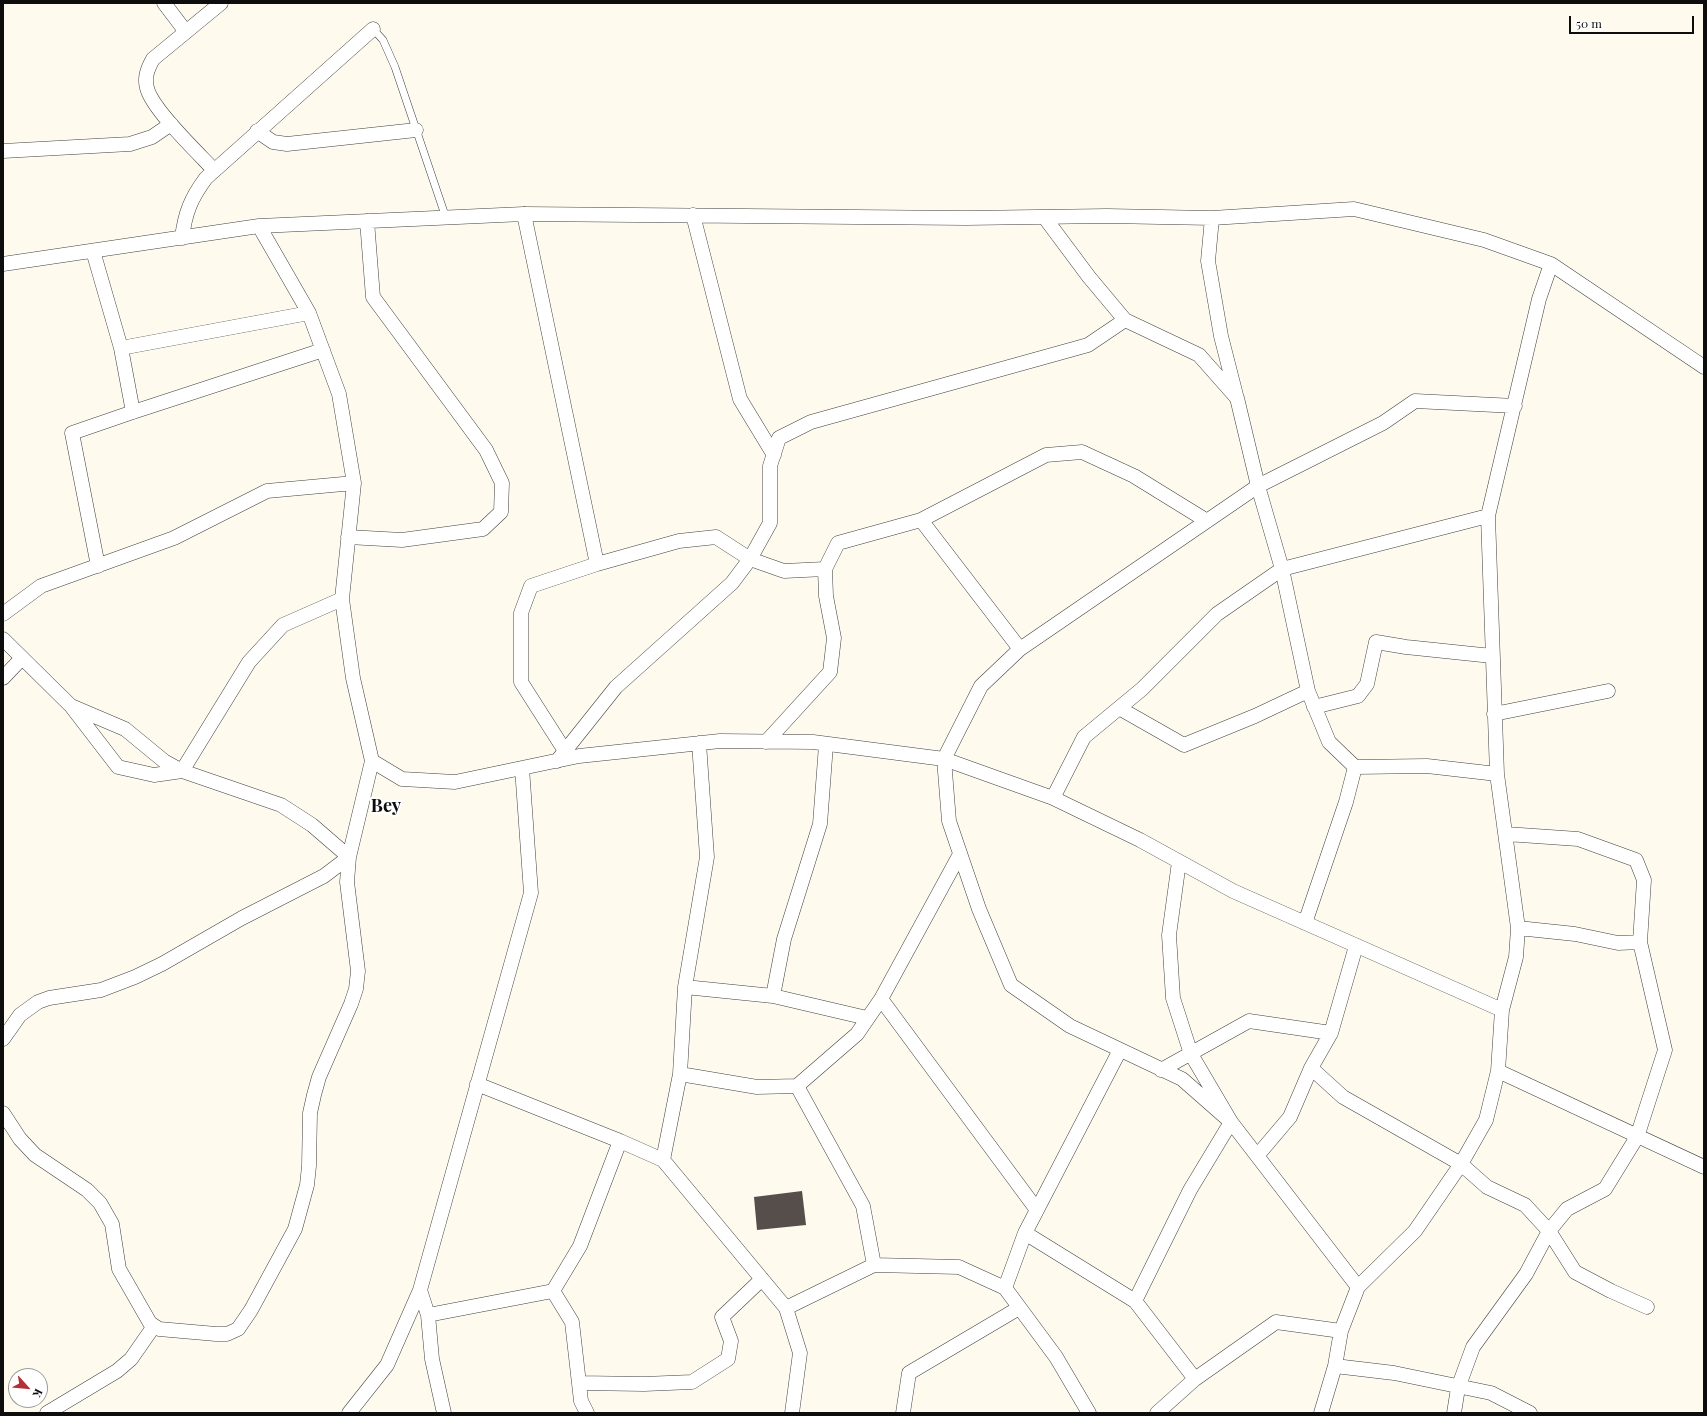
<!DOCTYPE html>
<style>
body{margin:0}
#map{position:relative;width:1707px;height:1416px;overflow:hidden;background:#fefaee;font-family:"Playfair Display",serif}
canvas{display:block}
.frame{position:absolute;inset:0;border:4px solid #0d0d0d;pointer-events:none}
.north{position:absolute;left:8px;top:1368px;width:40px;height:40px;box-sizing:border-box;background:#fff;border:1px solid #9e9e9e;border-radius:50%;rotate:117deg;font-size:11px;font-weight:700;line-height:16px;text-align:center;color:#0d0d0d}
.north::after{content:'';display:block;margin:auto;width:14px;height:18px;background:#b32f39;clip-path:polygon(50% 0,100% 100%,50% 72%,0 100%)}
.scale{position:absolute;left:1569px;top:16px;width:125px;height:18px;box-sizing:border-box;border:2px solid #0d0d0d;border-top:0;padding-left:5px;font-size:12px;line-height:14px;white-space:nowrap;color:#0d0d0d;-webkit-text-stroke:3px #fff;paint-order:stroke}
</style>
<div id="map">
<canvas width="1707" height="1416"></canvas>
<div class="frame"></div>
<div class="north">K</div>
<div class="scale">50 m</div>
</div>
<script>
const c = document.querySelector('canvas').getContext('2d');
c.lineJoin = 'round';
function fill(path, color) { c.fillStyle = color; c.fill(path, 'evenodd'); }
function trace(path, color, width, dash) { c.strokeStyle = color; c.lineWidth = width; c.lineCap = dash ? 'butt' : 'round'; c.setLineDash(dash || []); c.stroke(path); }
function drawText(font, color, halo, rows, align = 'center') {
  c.font = font + ' "Playfair Display",serif'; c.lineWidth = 4; c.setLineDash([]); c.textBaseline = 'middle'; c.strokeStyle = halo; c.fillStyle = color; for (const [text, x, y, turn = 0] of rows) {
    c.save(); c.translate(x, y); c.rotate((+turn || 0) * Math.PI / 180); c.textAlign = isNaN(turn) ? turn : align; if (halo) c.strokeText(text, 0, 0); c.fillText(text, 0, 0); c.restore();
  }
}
const building = new Path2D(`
 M802,1191L806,1225L757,1230L754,1197Z`);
const service = new Path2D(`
 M373,29L383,40L395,67L446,218`);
const minor = new Path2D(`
 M164,3L186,32
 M257,131L273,142L287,144L416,130
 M3,151L130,144L152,137L171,124
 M214,170C198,153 152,109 147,88C144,77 148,68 153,59L221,3
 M524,214L597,564
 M693,215L740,399L774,455
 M1045,218L1089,277L1125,320L1199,355L1237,398L1258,486L1282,569L1308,691L1329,742L1355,767
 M1212,218L1208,261L1221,336L1236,395
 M259,226L309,313L339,394L354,483L342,599L353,678L372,761L402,779L455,782L579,756L720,741L813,742L944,759L1053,798L1140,840L1233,891L1502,1010
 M182,238C185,213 191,198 206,178L373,29
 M93,251L121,348L133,412
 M3,264L259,226L524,214L966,218L1107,216L1212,218L1354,209L1484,240L1551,264L1704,367
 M121,348L309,313
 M921,520L1020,649
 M348,537L402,540L483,529L501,512L502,483L486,450L373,297L367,221
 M98,566L72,433L133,412L323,350
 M3,614L41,586L174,538L267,491L354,483
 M3,639L71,706L118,767L154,775L182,771
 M3,678L22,658
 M1314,707L1358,696L1367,684L1376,642L1406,647L1492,656
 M1119,708L1184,745L1255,716L1308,691
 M1494,714L1608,691
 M766,742L830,672L834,638L826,596L825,569L838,543L921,520L1046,455L1082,452L1134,476L1207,521
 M565,751L521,682V613L531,586L597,564L679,541L716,537L750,559L784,571L825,569
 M557,761L616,687L732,583L750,559L770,523V466L779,438L811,422L1088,345L1125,320
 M182,771L249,662L283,625L342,599
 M1053,798L1084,737L1142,689L1217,614L1282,569L1488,516
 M1305,923L1346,802L1355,767L1427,766L1497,774
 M1518,928L1575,934L1618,943L1640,942
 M685,987L773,996L867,1018
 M773,996L784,939L820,824L826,745
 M881,999L1037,1210
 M3,1039L20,1015L38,1002L49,998L101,990L135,977L162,964L242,918L324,876L349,857L312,825L281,805L182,771L164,761L125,729L71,706
 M1311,1068L1343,1097L1461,1164L1487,1187L1525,1205L1549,1231L1575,1272L1611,1291L1647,1307
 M1161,1070L1249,1021L1331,1033
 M1498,1071L1704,1167
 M680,1074L757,1087L797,1086L857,1034L881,999L960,854
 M477,1084L620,1141L663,1160L786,1308L800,1353L792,1413
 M797,1086L863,1206L874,1265
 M3,1113L20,1139L35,1155L87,1190L100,1203L112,1224L119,1269L150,1323L159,1329L216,1334H227L238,1329L251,1310L295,1229L307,1185L309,1166L310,1113L314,1095L319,1077L351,1004L356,989L358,971L347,882L349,857L372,761
 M1257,1156L1290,1117L1311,1068L1331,1033L1356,946
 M663,1160L680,1074L685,987L707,857L699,743
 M1025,1233L1135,1301L1195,1379
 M1358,1287L1231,1122L1182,1079L1070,1026L1011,985L979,909L949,821L944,759L981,686L1020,649L1258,486L1383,423L1415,401L1515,406
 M1005,1288L1025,1233L1120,1050
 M1135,1301L1190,1190L1231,1122L1191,1054L1173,998L1169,935L1179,862
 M786,1308L874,1265L959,1267L1005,1288L1056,1357L1089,1413
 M428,1315L553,1291
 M1335,1366L1394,1373L1491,1393L1530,1413
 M579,1383L644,1384L692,1382L728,1359L731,1341L722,1317L762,1279
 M47,1413L117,1371L131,1359L154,1326
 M349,1413L387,1365L420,1290
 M444,1413L432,1359L428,1315L420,1290L531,893L522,768
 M587,1413L581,1401L572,1322L553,1291L580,1246L620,1141
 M903,1413L909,1373L1019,1308
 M1157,1413L1195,1379L1276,1322L1341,1331
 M1321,1413L1335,1366L1341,1331L1358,1287L1415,1231L1461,1164L1486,1120L1498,1071L1502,1010L1516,957L1518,928L1497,774L1488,516L1539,299L1551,264
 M1454,1413L1458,1388L1473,1347L1526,1274L1549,1231L1567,1209L1605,1189L1637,1137L1665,1050L1640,942L1644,880L1636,860L1578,839L1506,834`);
const districtNames = [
 ["Bey",386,806]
];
fill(building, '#554e4a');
trace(service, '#404040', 8);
trace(minor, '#404040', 15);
trace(service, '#fff', 7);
trace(minor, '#fff', 14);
drawText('bold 18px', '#0d0d0d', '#fff', districtNames);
</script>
